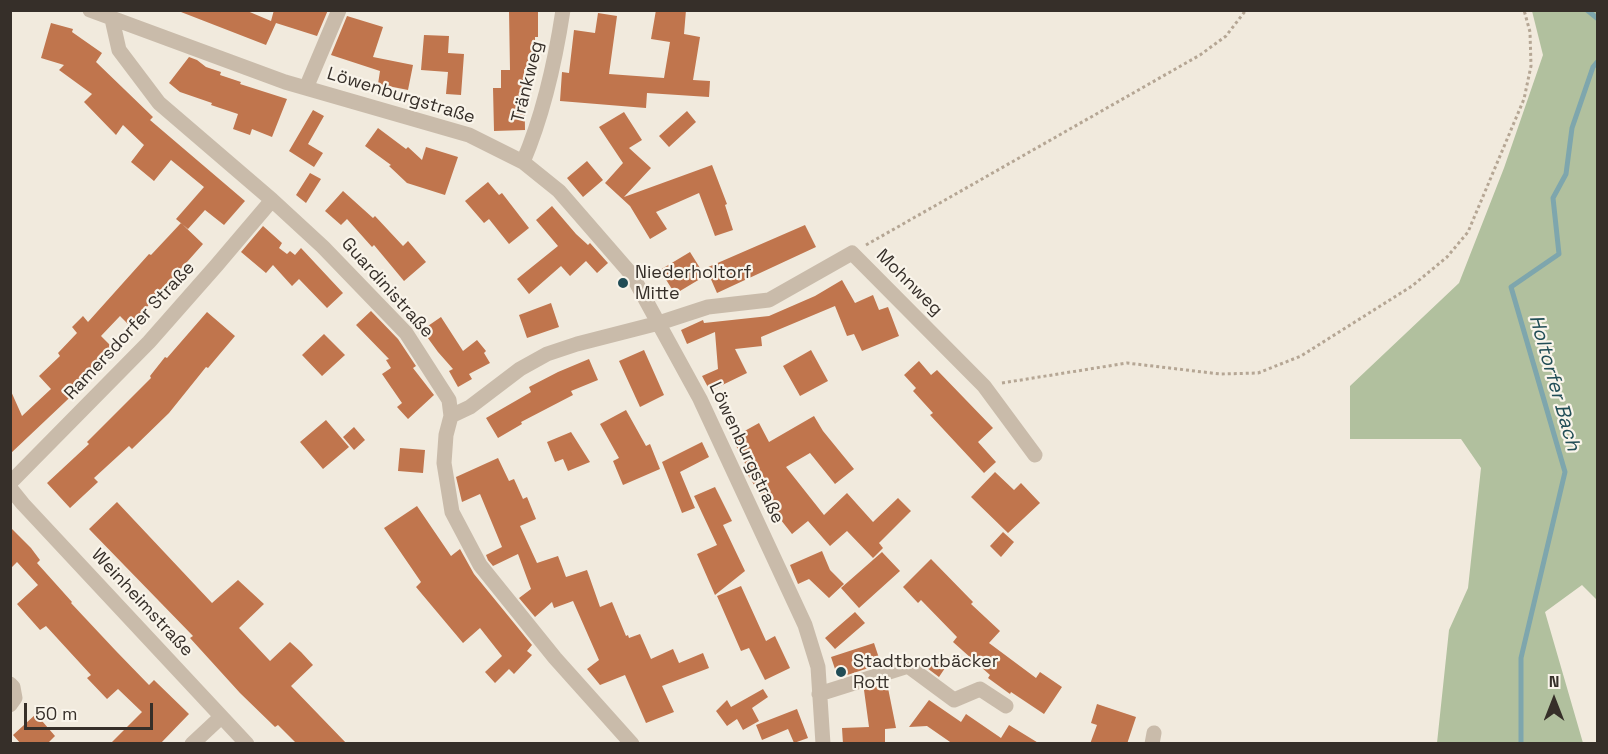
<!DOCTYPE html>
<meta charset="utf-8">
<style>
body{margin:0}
#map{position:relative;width:1608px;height:754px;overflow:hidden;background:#f1eadd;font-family:"Space Grotesk",sans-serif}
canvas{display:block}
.frame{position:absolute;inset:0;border:12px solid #362f29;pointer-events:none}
.north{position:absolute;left:1524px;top:670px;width:60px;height:60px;-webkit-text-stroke:4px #f9f4ea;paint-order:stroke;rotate:0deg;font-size:16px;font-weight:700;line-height:24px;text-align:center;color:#362f29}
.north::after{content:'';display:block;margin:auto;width:21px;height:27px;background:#362f29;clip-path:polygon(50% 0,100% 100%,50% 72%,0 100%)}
.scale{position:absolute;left:24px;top:703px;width:129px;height:27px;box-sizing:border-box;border:3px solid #362f29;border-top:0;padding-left:8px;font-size:18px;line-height:21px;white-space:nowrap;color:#362f29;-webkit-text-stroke:4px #f9f4ea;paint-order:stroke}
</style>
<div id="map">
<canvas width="1608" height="754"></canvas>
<div class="frame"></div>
<div class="north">N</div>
<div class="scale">50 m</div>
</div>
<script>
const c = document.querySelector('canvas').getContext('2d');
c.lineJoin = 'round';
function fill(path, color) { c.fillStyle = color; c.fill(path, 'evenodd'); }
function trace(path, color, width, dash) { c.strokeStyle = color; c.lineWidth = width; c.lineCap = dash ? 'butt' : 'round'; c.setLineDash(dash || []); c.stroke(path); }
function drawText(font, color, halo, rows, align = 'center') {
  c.font = font + ' "Space Grotesk",sans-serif'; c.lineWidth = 4.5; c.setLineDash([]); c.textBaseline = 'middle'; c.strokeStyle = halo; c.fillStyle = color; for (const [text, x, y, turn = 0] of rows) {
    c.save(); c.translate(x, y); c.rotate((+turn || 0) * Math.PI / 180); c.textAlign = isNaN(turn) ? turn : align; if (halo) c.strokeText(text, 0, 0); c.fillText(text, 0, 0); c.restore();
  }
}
const green = new Path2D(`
 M1532,11H1597V600L1582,585L1545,612L1583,743H1437L1449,630L1468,588L1481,468L1461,439H1350V386L1459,283L1504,168L1543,55Z`);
const stream = new Path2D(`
 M1587,10L1598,19
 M1521,744V658L1565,472L1511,287L1559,254L1553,198L1566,174L1572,128L1593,67L1598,61`);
const building = new Path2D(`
 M181,10H245L271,21L274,10H328L317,36L276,23L266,45L181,12Z
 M509,10H538V37H535V69H524L525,130L494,131L493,88H501V70H510Z
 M656,10H686L684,34L700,37L693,80L710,81L709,97L647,93L646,108L560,101L562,72L569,73L574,30L595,33L598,13L617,16L609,74L664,78L670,42L651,39Z
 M347,16L383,27L373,57L413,65L408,90L378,84L380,71L331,55Z
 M51,23L73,29L72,32L102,53L96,62L153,117L150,120L245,201L224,225L205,210L188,229L176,219L204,187L171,160L154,181L131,162L144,145L123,125L116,135L84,102L92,94L59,70L64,65L41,58Z
 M424,35L449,36L448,53L464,54L461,95L446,94L448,72L421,70Z
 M189,57L197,60L206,67L221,72L220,75L241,82L240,84L287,99L272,137L252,129L250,135L233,129L238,114L211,105L212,103L180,92L169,83Z
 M313,110L324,116L308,144L323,153L314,167L289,151Z
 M687,111L696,122L669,147L659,136Z
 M624,112L642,140L629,148L651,168L624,197L712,165L727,204L725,205L733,230L715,236L699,193L656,212L667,229L650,239L630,206L605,183L623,163L599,127Z
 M378,128L406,149L408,147L422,160L426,147L458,157L445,195L407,183L389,166L391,165L365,146Z
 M587,161L603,180L583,197L567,178Z
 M310,173L321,179L306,203L296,195Z
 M488,182L499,195L502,193L529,228L509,244L489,219L484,223L465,201Z
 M343,191L373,218L375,216L403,246L408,241L426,262L404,281L374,245L372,247L347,219L341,225L325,211Z
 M552,206L576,234L588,245L590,243L608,263L597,273L586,261L570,276L561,266L529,294L517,279L558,246L536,220Z
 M181,223L203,244L130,326L120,316L101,336L112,347L80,381L83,385L10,454V389L22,416L51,389L39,376L60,356L58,353L77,333L72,327L83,316L88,322L149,254L151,255Z
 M805,225L816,247L717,293L706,268Z
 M263,226L282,243L279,248L287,254L290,251L295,255L301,248L343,293L327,308L299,279L292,286L273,265L266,273L241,252Z
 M690,252L705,276L675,294L660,270Z
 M842,280L855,303L873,295L879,310L888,307L899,336L862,351L854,334L847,336L835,306L761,337L762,346L735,349L747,373L710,391L702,376L718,369L715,332L687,344L681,330L703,320L704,323L769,316L815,296Z
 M551,303L559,327L527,338L519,315Z
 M371,311L398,339L416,366L413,368L434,395L408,419L397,407L402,403L382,374L391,368L386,360L389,359L356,325Z
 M207,312L235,336L208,368L206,367L169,413L132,449L129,446L94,478L98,482L70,508L47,483L89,444L87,442L151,378L150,376L165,357L167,358Z
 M441,317L463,351L477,340L486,351L484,353L490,363L469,374L472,379L458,387L449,371L453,369L438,352L422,330Z
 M324,334L345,355L322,376L302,355Z
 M644,350L664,395L640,407L619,361Z
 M811,350L828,381L800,396L783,366Z
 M589,359L598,380L571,391L573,395L521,422L522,424L498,438L486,418L531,392L529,387L558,372Z
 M919,361L931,375L937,370L993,428L978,442L996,462L984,473L930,415L933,413L913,391L916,388L904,375Z
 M626,410L646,446L650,444L660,469L623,485L613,461L619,458L600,424Z
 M814,416L823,431L854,469L835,484L810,453L786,467L824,515L847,493L873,522L898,498L911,511L879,543L883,548L873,558L847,531L830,546L808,521L792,534L758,491L746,472L749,471L732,438L759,423L769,442Z
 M326,420L349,447L323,469L300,442Z
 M354,427L365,440L354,450L343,437Z
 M571,432L590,462L568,471L563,459L555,462L547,442Z
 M702,442L709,457L680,472L695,508L682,513L662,462Z
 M400,448L425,450L423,473L398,471Z
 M498,458L509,481L514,479L523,499L527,497L536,519L520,526L537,563L558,556L566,577L587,570L600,607L612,602L626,636L628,635L629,638L640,634L651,659L673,649L679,663L703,653L709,668L662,686L674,712L646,723L625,675L600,685L587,669L599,660L573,601L554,608L552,602L535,617L519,598L531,589L518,554L493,566L488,560L486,555L502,547L480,494L462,502L456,477Z
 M995,472L1014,490L1021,483L1040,503L1008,533L971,497Z
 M715,487L732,521L723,525L745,571L715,595L697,554L717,545L694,496Z
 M117,502L212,603L238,580L264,604L239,628L270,661L290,642L301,652L313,665L291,686L347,744H297L278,725L275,727L240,693L190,638L193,636L89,529Z
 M417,506L451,556L460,549L474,574L532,645L527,651L532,655L514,674L509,669L495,683L485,672L502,656L480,628L463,643L416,587L421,582L384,528Z
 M10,527L31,548L40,560L37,563L72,602L71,603L116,651L149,685L154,680L189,714L160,744H110L142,712L118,689L107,699L87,678L91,675L46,626L40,630L17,604L38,585L17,562L10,569Z
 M1003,532L1014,542L1001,557L990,546Z
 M822,551L830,570L844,584L829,598L809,579L798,584L790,565Z
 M882,552L900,571L859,608L841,588Z
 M931,559L973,602L971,604L1000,631L989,643L1036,678L1040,672L1062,687L1044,714L1011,692L1010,694L988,678L990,675L953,642L957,637L921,600L918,603L903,587Z
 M741,586L766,641L775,636L790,668L765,680L749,648L741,651L717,596Z
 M855,612L865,623L835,649L825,638Z
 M874,643L881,664L838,678L831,657Z
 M935,656L947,665L939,677L927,668Z
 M887,683L896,728L885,729V744H843L842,728L869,727L864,690Z
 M763,689L768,697L752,708L759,721L743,730L737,719L727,726L716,711L727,700L731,707Z
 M929,700L961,722L966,714L1001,738L1009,725L1040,744H953L927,726L909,727Z
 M1097,704L1136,717L1127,744H1090L1097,725L1091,723Z
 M797,709L808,738L794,743L788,729L762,740L756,725Z
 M36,714L55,736L47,744H21L13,735Z`);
const path = new Path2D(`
 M866,245L1200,55L1226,36L1246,10
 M1002,383L1127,363L1220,374L1258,373L1301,356L1412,286L1447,257L1468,232L1524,99L1531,66L1530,32L1524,10`);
const minor = new Path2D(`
 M90,10L285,82L469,135L523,162L559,191L632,275L700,399L805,625L818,667L823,744
 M112,19L119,50L159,103L272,200L323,247L406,333L449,400L451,416L446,435L444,463L452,512L480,565L555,658L632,744
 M306,88L339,10
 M523,162C544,113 555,63 563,10
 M451,416L470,407L520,369L547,354L577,344L659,323L708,307L769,300L852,253L984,386L1035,455
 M10,483L149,342L216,266L272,200
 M10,488L23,504L247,744
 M10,684L13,687L15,698L10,705
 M819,694L908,666L954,700L980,689L1006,706
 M192,744L221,717
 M1152,744L1154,733`);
const markers = [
 [623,283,6,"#214d56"],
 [841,672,6,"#214d56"]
];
const streetNames = [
 ["Tränkweg",528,82,-76],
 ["Löwenburgstraße",401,96,17],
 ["Mohnweg",909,283,45],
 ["Guardinistraße",387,288,48],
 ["Ramersdorfer Straße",130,331,-47],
 ["Löwenburgstraße",746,453,65],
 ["Weinheimstraße",142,603,47]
];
const poiNames = [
 ["Niederholtorf",635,273],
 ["Mitte",635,294],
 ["Stadtbrotbäcker",853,662],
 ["Rott",853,683]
];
const waterNames = [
 ["Holtorfer Bach",1554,383,74]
];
fill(green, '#b1c09e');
trace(stream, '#7ea6ad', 5);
fill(building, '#c0754d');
trace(path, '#b5a694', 3, [3, 3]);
trace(minor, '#c9bbaa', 15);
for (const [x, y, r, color] of markers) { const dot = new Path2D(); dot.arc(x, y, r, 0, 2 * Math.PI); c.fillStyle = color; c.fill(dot); trace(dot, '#f9f4ea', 2); }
drawText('18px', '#362f29', '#f9f4ea', streetNames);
drawText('18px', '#362f29', '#f9f4ea', poiNames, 'left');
drawText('italic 20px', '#214d56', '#f9f4ea', waterNames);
</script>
